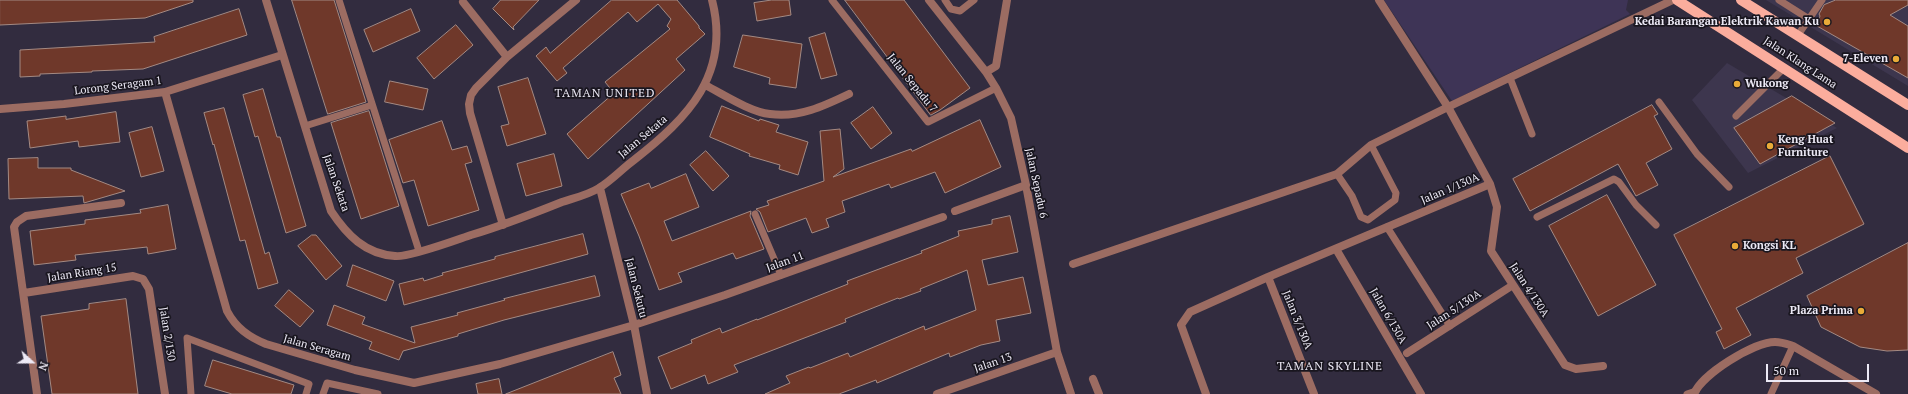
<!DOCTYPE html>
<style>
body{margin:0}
#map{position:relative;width:1908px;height:394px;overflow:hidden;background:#322c3f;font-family:"PT Serif",serif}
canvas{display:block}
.north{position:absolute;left:12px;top:342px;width:40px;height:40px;-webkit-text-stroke:3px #19161f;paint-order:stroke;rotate:111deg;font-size:11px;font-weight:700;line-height:16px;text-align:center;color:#edeaf6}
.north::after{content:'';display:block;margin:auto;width:14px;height:18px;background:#edeaf6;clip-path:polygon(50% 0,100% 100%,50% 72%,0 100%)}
.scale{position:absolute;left:1766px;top:364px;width:103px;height:18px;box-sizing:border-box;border:2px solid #edeaf6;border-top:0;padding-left:5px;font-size:12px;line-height:14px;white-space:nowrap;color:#edeaf6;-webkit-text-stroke:3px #19161f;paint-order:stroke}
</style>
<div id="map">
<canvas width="1908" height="394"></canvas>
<div class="north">N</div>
<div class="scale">50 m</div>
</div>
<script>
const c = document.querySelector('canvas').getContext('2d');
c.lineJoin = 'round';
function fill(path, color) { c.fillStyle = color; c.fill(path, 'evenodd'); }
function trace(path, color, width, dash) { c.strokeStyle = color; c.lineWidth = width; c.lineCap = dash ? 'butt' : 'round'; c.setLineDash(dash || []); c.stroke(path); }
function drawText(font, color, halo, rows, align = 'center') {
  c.font = font + ' "PT Serif",serif'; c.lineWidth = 3.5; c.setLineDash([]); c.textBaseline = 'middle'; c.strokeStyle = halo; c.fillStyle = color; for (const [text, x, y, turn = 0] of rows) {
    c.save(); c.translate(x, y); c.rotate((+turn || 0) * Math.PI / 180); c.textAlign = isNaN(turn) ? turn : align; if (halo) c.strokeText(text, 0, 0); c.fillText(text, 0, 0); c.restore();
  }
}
const built = new Path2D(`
 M1766,0H1908V86Z
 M1727,63L1837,128L1748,173L1692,100Z`);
const green = new Path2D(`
 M1384,0H1628L1626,10L1630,14L1452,101Z`);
const building = new Path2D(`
 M0,0H193V2L145,18L0,25Z
 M292,0H334L366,102L328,114Z
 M501,0H539L513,27L514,30L493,9Z
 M612,0H677L699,26V28L705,34L676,59L685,70L588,159L567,134L614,93L605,82L670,29L667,26L671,19L658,4L637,22L628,12L563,68L567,73L557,81L536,56L546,47L550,53Z
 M772,0H789L791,15L757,21L754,3Z
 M845,0H904L970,88L940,110L931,115Z
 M1836,0H1908V5L1890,15L1908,26V78L1817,26L1820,16L1819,14L1824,5Z
 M239,9L247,35L143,69L92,71V72L40,74V76L20,77V50L155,42L154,37Z
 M411,9L420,31L373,52L364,30Z
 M456,25L473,45L434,79L417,58Z
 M825,33L837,75L821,79L809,38Z
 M743,35L802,44L796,88L769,84L770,78L734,67Z
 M528,78L546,134L507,146L501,126L509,124L498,87Z
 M390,81L428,89L423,110L385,102Z
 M263,89L277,137H280L306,226L286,233L258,136L255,137L243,95Z
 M1792,96L1835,123L1760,164L1734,128Z
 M1652,105L1658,114L1654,116L1672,149L1646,163L1658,185L1636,196L1618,164L1530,211L1513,179Z
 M722,106L759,121L760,119L779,125L776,132L808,142L798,175L779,169L780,165L749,156L750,154L710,137Z
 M873,107L892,133L871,149L851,123Z
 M224,108L265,254L269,252L278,283L258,289L245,240L240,241L214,144L213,145L204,113Z
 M369,111L399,206L361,219L331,123Z
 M116,112L120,142L79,147L78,141L30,148L27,121L66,116V119Z
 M980,120L1001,167L945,193L935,172L891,188L889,184L842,201L845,212L826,219L829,227L812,233L806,218L768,232L760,212L756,209L769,205L767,201L824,181L820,131L840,129L844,169L833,177L911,149L912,151Z
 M442,121L452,150L467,146L472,162L465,164L479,210L428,226L414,180L403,183L389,140Z
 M152,127L164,171L141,177L129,133Z
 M706,151L729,176L713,191L690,165Z
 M554,154L562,186L526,196L517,164Z
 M1830,156L1864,224L1796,258L1803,273L1736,308L1751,335L1724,349L1716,332L1722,329L1674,235Z
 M38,158V168H71V170L125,191L84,203L83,196L9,199L8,159Z
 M686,174L699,207L664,221L672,241L751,211L750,216L764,249L736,259L733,253L678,273L682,282L659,290L639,236L621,194L649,183L651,188Z
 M1607,195L1656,285L1598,316L1549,226Z
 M168,205L176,249L148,254L147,247L75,255L76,260L34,265L30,231L85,224V220L141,213L140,210Z
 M1010,216L1018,252L982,260L988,285L1023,277L1031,313L996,320L1000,341L981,345L950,357L949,353L877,383L876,380L839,394H765L790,383L786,376L809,367L810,368L848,353L850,357L924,326L925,330L976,310L967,270L920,289L921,291L899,299L898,298L845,319L846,322L734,365L738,372L708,384L705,375L671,389L658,357L692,343L691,340L720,328L722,333L757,319V320L848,284L847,281L922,253L921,251L959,236L958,231L992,224V220Z
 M583,234L588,254L404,305L399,284L423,278L424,281L443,275L442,273L495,259V257Z
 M312,235H316L342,266L326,280L298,246Z
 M1908,243V350L1887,351L1860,347L1821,327L1807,296Z
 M353,265L394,281L386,301L347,286Z
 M595,276L600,296L504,320L458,334V336L403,351L399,360L369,349L372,342L327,325L334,305L365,317L362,324L415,343L411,327L458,315L457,313L505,300L504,299Z
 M289,290L314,311L300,327L275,306Z
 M126,299L138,394H52L41,316L89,309V304Z
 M613,352L621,375L614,378L621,394H506Z
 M213,360L294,385L291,394H232L205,386Z
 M499,379L502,394H478L476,384Z`);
const lane = new Path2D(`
 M339,0L419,251
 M832,0L928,122L996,88
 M945,0L951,9L960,11L974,0
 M1779,0L1809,19
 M1798,35L1822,0
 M1510,78L1532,134
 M1659,102L1697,154L1729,187
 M1736,116L1784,68
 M305,126L372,105
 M1337,174L1352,196L1361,217L1368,220L1395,200L1396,193L1371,145
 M755,214L781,275
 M1537,217L1614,179L1619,182L1636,205L1656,225
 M1387,227L1450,326
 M191,394L187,338L309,384L306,394
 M323,394L327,383L378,394
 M1687,394L1696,391
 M1771,394L1793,346`);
const street = new Path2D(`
 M266,0L331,211C347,235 365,254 395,256C408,258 456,240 471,235C502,226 532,214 562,202C574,198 588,195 599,188C611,181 623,168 634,160C688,118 731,74 712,0
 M929,0L986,72L996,88L1011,118L1026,185L1057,352L1071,394
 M463,2L507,57
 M986,72L996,66L1007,0
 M705,85C723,94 750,112 770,114C799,118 824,106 849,94
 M165,92L227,311C236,328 249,337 266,344L355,370L414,383L500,364L634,325L725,295L943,217
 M0,109L64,104L165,92L282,55
 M600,188L634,325L647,394
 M955,211L1026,185
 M503,225L470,113L469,104L471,95L476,88L507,57L576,0
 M1336,249L1421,394
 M1073,264L1337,174L1371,145L1448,107L1379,0
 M1268,277L1314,394
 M24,293L133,276L143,279L149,289L165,394
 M1407,353L1513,285
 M1603,366L1576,369L1565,365L1491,251L1497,207L1490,184L1448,107L1673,0
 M1093,379L1099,394
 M37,394L14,227L17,222L26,216L121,203
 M937,394L1057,352
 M1206,394L1181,325L1190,312L1268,277L1490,184
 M1694,394C1702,374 1754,342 1775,342C1782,342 1787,344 1793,346L1876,394`);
const primary = new Path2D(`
 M1677,0L1908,148
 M1741,0L1908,105`);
const markers = [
 [1827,22,4,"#e9ab38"],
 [1896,59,4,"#e9ab38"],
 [1737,84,4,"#e9ab38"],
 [1770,146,4,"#e9ab38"],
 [1735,246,4,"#e9ab38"],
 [1861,311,4,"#e9ab38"]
];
const poiNames = [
 ["Kedai Barangan Elektrik Kawan Ku",1819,22],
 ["7-Eleven",1888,59],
 ["Wukong",1745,84,"left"],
 ["Keng Huat",1778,140,"left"],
 ["Furniture",1778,153,"left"],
 ["Kongsi KL",1743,246,"left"],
 ["Plaza Prima",1853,311]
];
const streetNames = [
 ["Jalan Klang Lama",1800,63,33],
 ["Jalan Sepadu 7",912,83,51],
 ["Lorong Seragam 1",118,86,-7],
 ["Jalan Sekata",643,137,-40],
 ["Jalan Sekata",336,183,71],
 ["Jalan Sepadu 6",1036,183,78],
 ["Jalan 1/130A",1450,189,-23],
 ["Jalan 11",785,262,-20],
 ["Jalan Riang 15",82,273,-9],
 ["Jalan Sekutu",636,288,76],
 ["Jalan 4/130A",1529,290,57],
 ["Jalan 5/130A",1454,310,-33],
 ["Jalan 6/130A",1388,316,60],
 ["Jalan 3/130A",1297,320,68],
 ["Jalan 2/130",167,334,81],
 ["Jalan Seragam",317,348,16],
 ["Jalan 13",993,363,-19]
];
const neighbourhoodNames = [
 ["TAMAN UNITED",605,94],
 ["TAMAN SKYLINE",1330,367]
];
fill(built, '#3d364e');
fill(green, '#3e3456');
fill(building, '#6f382a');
trace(building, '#a48a83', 1);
trace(lane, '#9c6c62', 7);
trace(street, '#9c6c62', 8);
trace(primary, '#fbad9d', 10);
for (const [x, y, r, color] of markers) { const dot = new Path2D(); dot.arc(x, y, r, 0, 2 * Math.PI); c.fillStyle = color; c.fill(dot); trace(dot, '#19161f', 1.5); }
drawText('bold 11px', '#edeaf6', '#19161f', poiNames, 'right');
drawText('11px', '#edeaf6', '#19161f', streetNames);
c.letterSpacing = '1px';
drawText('12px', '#edeaf6', '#19161f', neighbourhoodNames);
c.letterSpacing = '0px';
</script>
